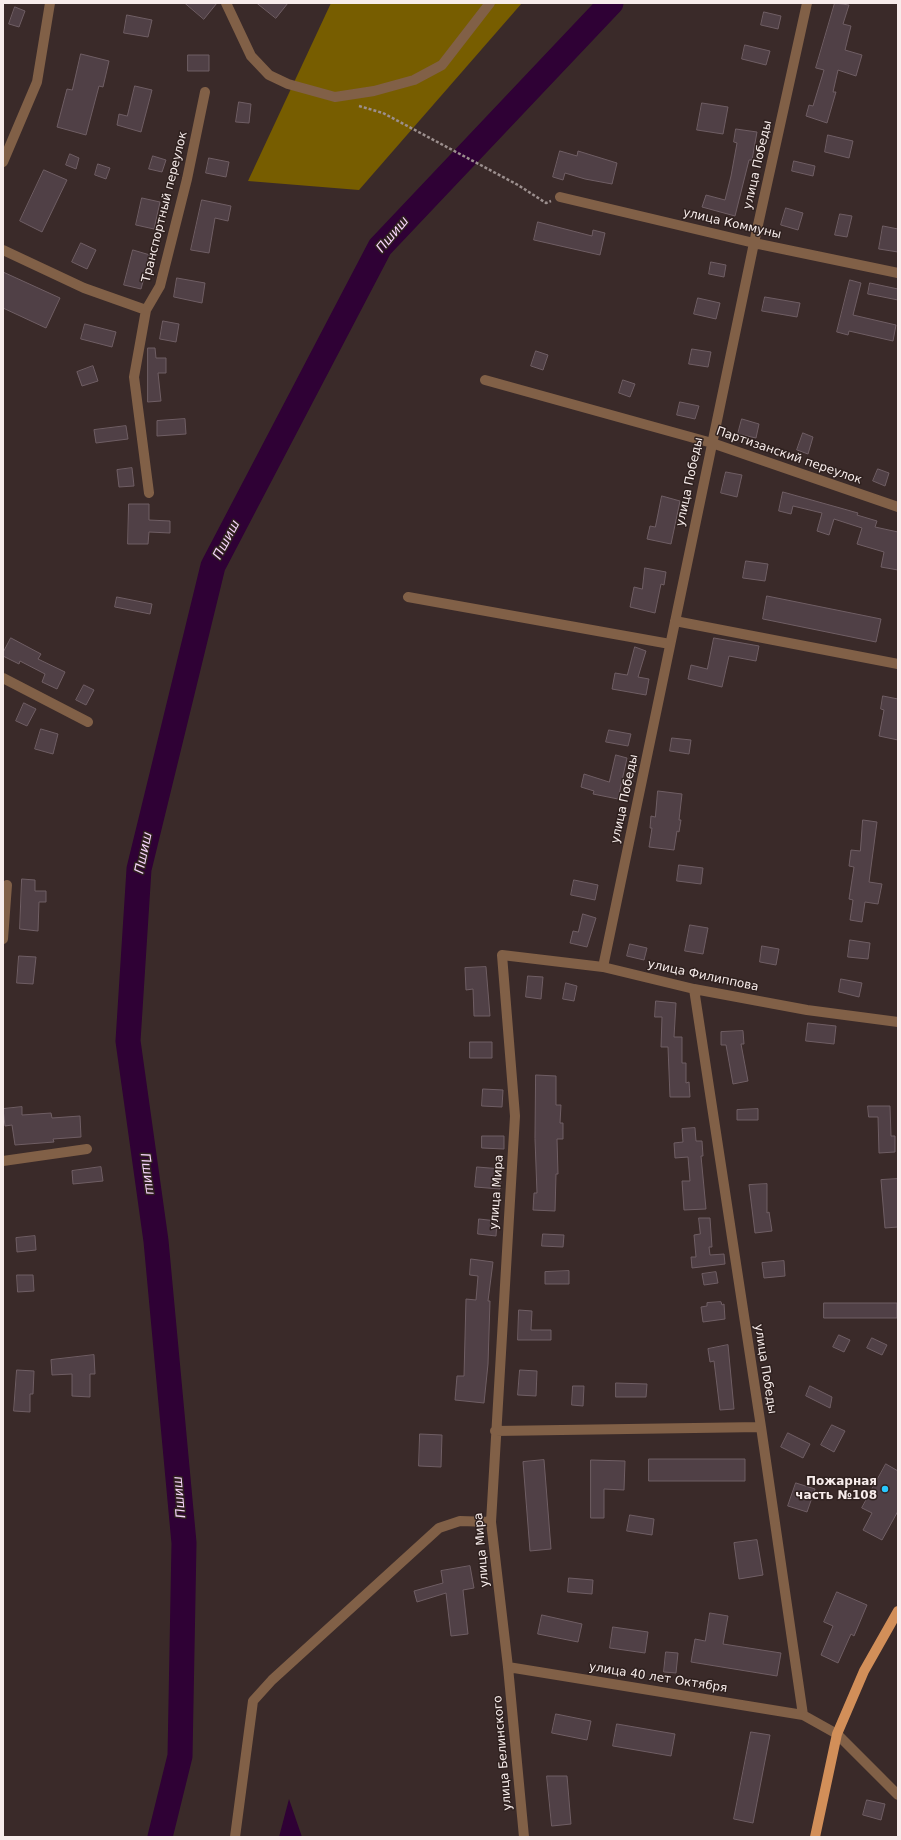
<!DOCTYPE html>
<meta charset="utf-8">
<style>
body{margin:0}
#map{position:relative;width:901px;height:1840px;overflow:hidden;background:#3a2a29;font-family:"DejaVu Sans",sans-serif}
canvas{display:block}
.frame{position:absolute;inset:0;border:4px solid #f7eceb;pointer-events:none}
</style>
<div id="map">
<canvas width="901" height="1840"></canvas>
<div class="frame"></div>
</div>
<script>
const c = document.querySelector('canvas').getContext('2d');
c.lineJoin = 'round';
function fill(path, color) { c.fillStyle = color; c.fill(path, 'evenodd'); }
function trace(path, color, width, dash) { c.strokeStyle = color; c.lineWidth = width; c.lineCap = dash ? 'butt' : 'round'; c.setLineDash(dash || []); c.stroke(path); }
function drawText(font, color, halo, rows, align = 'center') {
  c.font = font + ' "DejaVu Sans",sans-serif'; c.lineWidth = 3; c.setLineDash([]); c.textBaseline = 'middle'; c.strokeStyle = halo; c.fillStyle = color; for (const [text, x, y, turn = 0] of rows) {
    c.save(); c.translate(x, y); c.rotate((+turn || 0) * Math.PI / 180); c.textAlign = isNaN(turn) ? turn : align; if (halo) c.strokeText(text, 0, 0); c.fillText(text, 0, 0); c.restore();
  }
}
const forest = new Path2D(`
 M331,3H522L359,190L248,181Z`);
const water = new Path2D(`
 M289,1799L302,1837H279Z`);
const river = new Path2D(`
 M160,1837L180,1756L184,1543L156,1241L128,1041L139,869L213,566L380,247L611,3`);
const building = new Path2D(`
 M185,3H217L204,19Z
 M257,3H288L276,18Z
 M835,3L849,5L843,24L851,26L845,50L862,55L856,76L838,70L833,92H836L827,123L806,116L809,105L813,106L824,70L816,68Z
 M15,7L25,11L19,27L9,24Z
 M764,12L781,16L778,29L761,25Z
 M127,15L152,20L148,37L124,33Z
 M745,45L770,51L766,65L742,59Z
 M81,54L109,61L103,87L99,86L86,135L57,127L67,89L72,90Z
 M188,55H209V71H188Z
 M135,86L152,90L141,132L117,125L119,114L127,116Z
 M239,102L251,104L249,123L236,122Z
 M702,103L728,107L723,134L697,130Z
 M736,129L757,132L752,160H749L735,216L702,207L706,195L725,200L731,176L737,143L734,142Z
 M828,135L853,141L849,158L825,152Z
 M560,151L577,156L578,151L617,163L612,184L585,179L565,173L563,180L553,177Z
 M70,154L79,158L76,169L66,165Z
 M153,156L166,160L162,172L149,169Z
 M209,158L229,162L226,177L206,173Z
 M794,161L815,166L813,176L792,171Z
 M98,164L110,168L106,179L95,175Z
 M44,170L67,180L42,232L20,221Z
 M142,198L160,202L154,229L136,225Z
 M202,200L231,206L228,221L215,218L209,253L191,250Z
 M786,208L803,213L798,230L781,225Z
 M840,214L852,216L847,237L835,235Z
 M538,222L592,236L593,230L605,233L600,255L534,240Z
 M883,226L898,229V252L879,249Z
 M81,243L96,250L87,269L72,262Z
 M133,250L150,255L141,289L124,285Z
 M711,262L726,265L724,277L709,274Z
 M3,272L60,298L46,328L3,308Z
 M177,278L205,283L202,303L174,297Z
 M850,280L861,283L853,315L896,325L893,341L849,331L848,335L837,332Z
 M870,283L898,289V300L868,294Z
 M765,297L800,303L797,317L762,311Z
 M698,298L720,303L716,319L694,314Z
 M163,321L179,324L176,342L160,339Z
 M85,324L116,332L112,347L81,339Z
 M148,348H155L156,358H166V373H158L161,401L148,402Z
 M692,349L711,352L708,367L689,364Z
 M536,351L548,355L543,370L531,366Z
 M93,366L98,381L82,386L77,372Z
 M623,380L635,384L630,397L619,393Z
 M680,402L699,406L695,419L677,415Z
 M185,419L186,434L157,436V421Z
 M742,419L759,424L756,438L738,434Z
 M126,426L128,439L96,443L94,430Z
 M803,433L813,437L808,454L797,450Z
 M132,468L134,486L119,487L117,470Z
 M878,469L889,473L885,486L873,481Z
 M726,472L742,475L737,497L721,493Z
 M783,492L858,513L857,515L877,521L875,527L898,532V570L881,567L884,552L857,544L862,528L834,519L829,535L817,531L822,513L793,506L791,514L779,511Z
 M662,496L680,501L671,544L647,539L650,526L655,527Z
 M129,504H149V520L170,521V533L149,532L148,544H128Z
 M746,561L768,564L765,581L743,578Z
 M645,568L666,572L664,585L661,584L655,613L630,607L634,587L642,589Z
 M767,596L881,619L876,642L763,619Z
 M117,597L152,604L150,614L115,607Z
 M11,638L41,654L38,659L65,672L57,689L42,682L45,674L20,661L19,664L3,656V653Z
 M714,638L759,646L756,661L729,656L722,687L688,679L691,665L707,669Z
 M635,647L646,651L638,677L649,679L646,695L612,689L615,673L627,675Z
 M84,685L94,690L86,705L76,700Z
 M883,696L898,699V740L879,736L884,710L881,709Z
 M24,703L36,709L27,726L16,721Z
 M41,729L58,734L53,754L35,749Z
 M609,730L631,734L628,746L606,742Z
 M672,738L691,740L689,754L670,751Z
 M616,755L627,758L618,799L593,794L594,791L581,787L584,774L609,782Z
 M658,791L682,794L679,820H681L679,832L677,831L674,850L649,847L652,828H650L651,816L655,817Z
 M863,820L877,822L869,882L882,884L878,904L865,902L862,922L850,920L853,900L849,899L854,867L849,866L851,850L860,851Z
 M679,865L703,868L701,884L677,881Z
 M22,879L35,880V891H46V902H39L38,931L20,929Z
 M574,880L598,885L595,900L571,895Z
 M583,914L596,918L587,947L570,943L573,931L578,932Z
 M690,925L708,928L703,954L685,951Z
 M850,940L870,943L868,959L848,957Z
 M630,944L647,948L644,960L627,956Z
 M762,946L779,949L776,965L760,962Z
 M19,956L36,957L33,984L17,983Z
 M486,967L490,1016H474L473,989L466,990L465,968Z
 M528,976L543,977L541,999L526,997Z
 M841,979L862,983L859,997L839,992Z
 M566,983L577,986L574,1001L563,999Z
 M656,1001L676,1003L674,1037H682V1063H686V1083L689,1082L690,1097H670L668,1047H661L662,1017H655Z
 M808,1023L836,1026L834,1044L806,1041Z
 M743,1031L744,1044H741L748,1081L733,1084L726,1045H721V1032Z
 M470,1042H492V1058H470Z
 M536,1075L556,1076V1105H561L560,1123H563V1139H557L558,1174H556L555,1211L533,1210L534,1193H537L535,1139Z
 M483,1089L503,1090L502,1107L482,1106Z
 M868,1106H890L891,1136H895V1152L879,1153L878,1117H869Z
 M22,1107V1115L51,1113L52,1118L80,1116L81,1137L53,1139L54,1142L15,1145L12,1125L5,1126L3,1109Z
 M758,1109V1120H737V1110Z
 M695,1128L696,1141H702L703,1156H701L706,1209L684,1210L682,1181H690L688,1157L675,1158L674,1143L683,1142L682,1129Z
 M482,1136H504V1149L482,1148Z
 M101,1167L103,1181L73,1184L72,1171Z
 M477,1167L502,1169L500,1189L475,1187Z
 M898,1179V1227L885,1228L881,1180Z
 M767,1184V1213L769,1212L772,1231L755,1233L749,1185Z
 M699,1218H710L712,1247H709L710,1255L724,1254L725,1264L692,1268L691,1257H696L694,1235L700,1234Z
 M479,1219L497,1221L496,1236L478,1234Z
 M543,1234L564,1235L563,1247L542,1246Z
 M35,1236L36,1250L17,1252L16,1238Z
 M471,1259L493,1262L488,1301H490L488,1364L484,1403L455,1400L457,1376H464L466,1299L476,1300L478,1276L470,1275Z
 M784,1261L785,1276L764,1278L762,1263Z
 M569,1271V1284H545V1272Z
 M716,1272L718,1283L704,1285L702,1274Z
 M17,1275H33L34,1291L18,1292Z
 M721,1302L722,1305L724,1304L725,1319L703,1322L701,1307L707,1306V1303Z
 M824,1303H897V1318H824Z
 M519,1310L532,1311L531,1330H551V1340H518Z
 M839,1335L850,1340L844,1352L833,1347Z
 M872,1338L887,1345L882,1355L867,1348Z
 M728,1345L734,1409L720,1410L714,1361L710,1362L708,1349Z
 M94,1355L95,1374H90V1397L72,1396V1374L52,1375L51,1360Z
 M17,1370L34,1371L33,1394H30V1412L14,1411Z
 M520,1370L537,1371L536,1396L518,1395Z
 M616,1383L647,1384L646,1397H616Z
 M573,1386H584L583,1406L572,1405Z
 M810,1386L832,1397L830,1408L806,1396Z
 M832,1425L845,1431L834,1452L821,1445Z
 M788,1433L810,1444L803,1458L781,1447Z
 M420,1434L442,1435L441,1467L419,1466Z
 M649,1459H745V1481H649Z
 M544,1460L551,1549L530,1551L523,1462Z
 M591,1460L625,1461L624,1490L604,1489V1518H591Z
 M886,1464L898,1471V1511L882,1540L863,1530L872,1513L862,1508Z
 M796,1483L815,1489L807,1512L788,1506Z
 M630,1515L654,1519L652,1535L627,1531Z
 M757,1540L763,1575L739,1579L734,1543Z
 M470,1566L474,1588L463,1590L468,1634L451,1636L446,1593L417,1602L414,1591L443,1583L441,1571Z
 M569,1578L593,1580L592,1594L568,1592Z
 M837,1592L867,1605L854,1636L851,1634L838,1663L821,1655L833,1626L824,1622Z
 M710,1613L728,1616L723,1644L781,1653L777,1676L691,1662L695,1639L705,1641Z
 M542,1615L582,1624L578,1642L538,1634Z
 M613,1627L648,1632L645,1653L610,1648Z
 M666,1652L678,1653L676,1673L664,1672Z
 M556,1714L591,1721L587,1740L552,1733Z
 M617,1724L675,1734L671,1756L613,1746Z
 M751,1732L770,1735L753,1823L734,1819Z
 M547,1776H567L571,1824L552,1826Z
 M867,1800L885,1804L881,1820L863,1815Z`);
const path = new Path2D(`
 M359,106L383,113L518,185L546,203L551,201`);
const minor = new Path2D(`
 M226,3L251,56L269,75L288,84L335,97L374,91L414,80L442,65L490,3
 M3,162L37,82L50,3
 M560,197L754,243L898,273
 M3,250L84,288L146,310
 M485,380L712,443L898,507
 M149,493L134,377L146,310L160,286L187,179L205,92
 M408,597L670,644
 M675,621L898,664
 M3,678L88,722
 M3,939L7,885
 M603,967L754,243L807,3
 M694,989L761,1427L803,1715L837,1734L898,1795
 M3,1161L87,1149
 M495,1431L761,1427
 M508,1667L803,1715
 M235,1837L253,1701L272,1680L439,1528L460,1521L491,1522
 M524,1837L508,1667L491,1522L515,1116L502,955L603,967L694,989L807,1010L898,1022`);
const major = new Path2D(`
 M815,1837L837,1734L864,1671L898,1611`);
const markers = [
 [885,1489,4,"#28c8ff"]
];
const streetNames = [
 ["улица Победы",758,165,-77],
 ["Транспортный переулок",165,207,-76],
 ["улица Коммуны",732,224,13],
 ["Партизанский переулок",789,456,19],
 ["улица Победы",690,482,-78],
 ["улица Победы",625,799,-78],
 ["улица Филиппова",703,976,12],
 ["улица Мира",497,1192,-86],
 ["улица Победы",765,1369,81],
 ["улица Мира",482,1550,-95],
 ["улица 40 лет Октября",658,1678,9],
 ["улица Белинского",503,1753,-95]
];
const poiNames = [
 ["Пожарная",877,1482],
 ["часть №108",877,1496]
];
const waterNames = [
 ["Пшиш",393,235,-50],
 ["Пшиш",227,540,-62],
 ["Пшиш",144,853,-78],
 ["Пшиш",147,1174,82],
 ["Пшиш",180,1497,-95]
];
fill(forest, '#775d00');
fill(water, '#2f0135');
trace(river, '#2f0135', 25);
fill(building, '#504046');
trace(building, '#6f5e64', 1);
trace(path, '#9c8f8e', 2.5, [3, 2]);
trace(minor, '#816047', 10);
trace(major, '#d28f59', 10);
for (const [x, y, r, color] of markers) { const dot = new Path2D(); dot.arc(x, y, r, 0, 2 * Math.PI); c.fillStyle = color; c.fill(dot); trace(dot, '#2f211f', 1.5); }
drawText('12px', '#f7eceb', '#2f211f', streetNames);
drawText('bold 12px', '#f7eceb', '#2f211f', poiNames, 'right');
drawText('italic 13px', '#f7d5fb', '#2f211f', waterNames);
</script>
